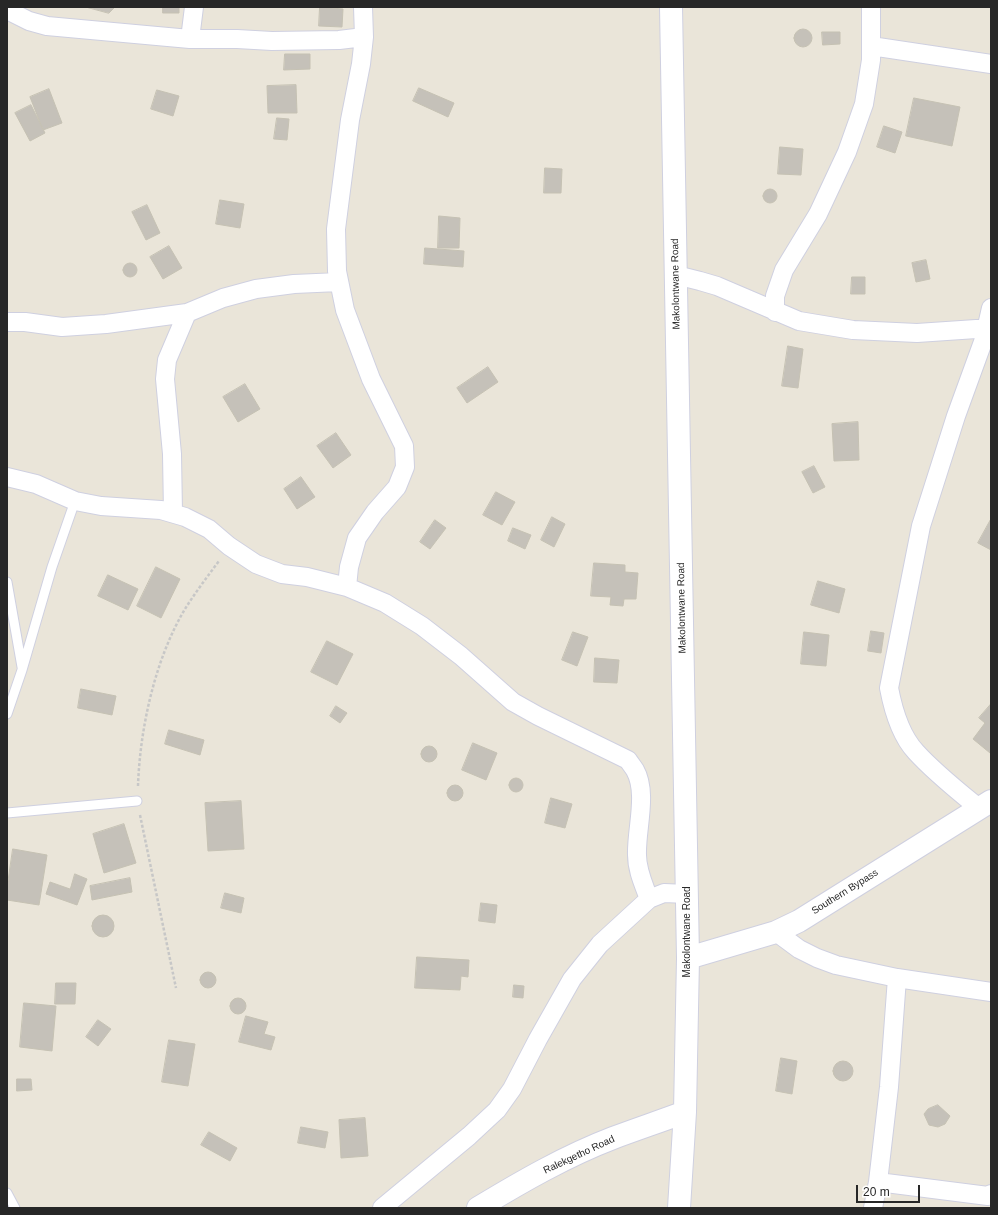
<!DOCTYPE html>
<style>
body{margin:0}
#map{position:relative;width:998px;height:1215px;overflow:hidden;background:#eae5d9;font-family:Helvetica,sans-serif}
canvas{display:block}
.frame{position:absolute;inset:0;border:8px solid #272727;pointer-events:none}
.scale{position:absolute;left:856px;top:1185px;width:64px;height:18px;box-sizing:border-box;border:2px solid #272727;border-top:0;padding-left:5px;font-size:12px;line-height:14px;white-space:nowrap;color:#272727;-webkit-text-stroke:3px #fff;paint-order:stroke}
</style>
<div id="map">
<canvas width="998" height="1215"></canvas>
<div class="frame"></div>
<div class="scale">20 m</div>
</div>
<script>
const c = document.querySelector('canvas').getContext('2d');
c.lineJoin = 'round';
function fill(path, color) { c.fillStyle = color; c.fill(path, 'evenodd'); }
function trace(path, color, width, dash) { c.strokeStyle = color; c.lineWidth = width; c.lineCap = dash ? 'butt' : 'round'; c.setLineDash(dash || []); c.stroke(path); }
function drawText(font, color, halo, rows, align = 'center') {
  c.font = font + ' Helvetica,sans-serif'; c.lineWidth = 3; c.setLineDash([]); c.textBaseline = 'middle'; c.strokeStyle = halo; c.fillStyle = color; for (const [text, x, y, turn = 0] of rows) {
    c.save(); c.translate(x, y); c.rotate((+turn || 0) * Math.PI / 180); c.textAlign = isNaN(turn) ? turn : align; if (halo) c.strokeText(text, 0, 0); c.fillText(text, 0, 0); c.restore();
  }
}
const building = new Path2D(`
 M86,7H115L109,13Z
 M163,7H179V13H163Z
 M320,7L343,9L342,27L319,26Z
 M794 38a9 9 0 1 1 18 0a9 9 0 1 1-18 0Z
 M822,32H840V44L823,45Z
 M285,54H310V69L284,70Z
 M296,85L297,113H268L267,86Z
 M419,88L454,103L448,117L413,101Z
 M49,89L62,123L43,130L30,97Z
 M157,90L179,96L173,116L151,109Z
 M914,98L960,107L952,146L906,136Z
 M31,105L45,133L30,141L15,113Z
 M277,118L289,119L287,140L274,139Z
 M884,126L902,132L895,153L877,147Z
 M780,147L803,149L801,175L778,174Z
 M545,168L562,169L561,193H544Z
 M763 196a7 7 0 1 1 14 0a7 7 0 1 1-14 0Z
 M220,200L244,204L240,228L216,224Z
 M147,205L160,233L146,240L132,212Z
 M439,216L460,218L459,248H438Z
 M169,246L182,268L163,279L150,257Z
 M425,248L464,251L463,267L424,264Z
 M926,260L930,279L916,282L912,263Z
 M123 270a7 7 0 1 1 14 0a7 7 0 1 1-14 0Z
 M852,277H865V294H851Z
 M788,346L803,349L798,388L782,386Z
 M488,367L498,382L467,403L457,388Z
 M245,384L260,409L238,422L223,397Z
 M858,422L859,460L834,461L832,424Z
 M336,433L351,455L333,468L317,446Z
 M814,466L825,487L813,493L802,472Z
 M301,477L315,497L297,509L284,489Z
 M496,492L515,502L502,525L483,515Z
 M552,517L565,524L554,547L541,540Z
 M991,519V550L978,543Z
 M435,520L446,528L430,549L420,542Z
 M513,528L531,535L525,549L508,541Z
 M594,563L625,565V572L638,573L636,599H624L623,606L610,605L611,597L591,596Z
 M156,567L180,579L161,618L137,606Z
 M108,575L138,589L128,610L98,596Z
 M818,581L845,589L839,613L811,605Z
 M871,631L884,633L881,653L868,651Z
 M573,632L588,637L577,666L562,660Z
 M804,632L829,635L826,666L801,664Z
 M327,641L353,654L337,685L311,672Z
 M595,658L619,660L617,683L594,682Z
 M81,689L116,696L112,715L78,708Z
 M991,704V752L990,753L973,739L985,723L979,718Z
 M336,706L347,713L340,723L330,716Z
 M169,730L204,740L200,755L165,744Z
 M473,743L497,753L486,780L462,770Z
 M421 754a8 8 0 1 1 16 0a8 8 0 1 1-16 0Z
 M509 785a7 7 0 1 1 14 0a7 7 0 1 1-14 0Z
 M447 793a8 8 0 1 1 16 0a8 8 0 1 1-16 0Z
 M551,798L572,804L565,828L545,823Z
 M241,801L244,849L208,851L205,803Z
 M124,824L136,863L104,873L93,834Z
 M13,849L47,855L39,905L7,900V888Z
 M75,874L87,879L77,905L46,894L50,882L70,889Z
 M130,878L132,892L92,900L90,886Z
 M225,893L244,898L241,913L221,908Z
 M481,903L497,905L495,923L479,921Z
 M92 926a11 11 0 1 1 22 0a11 11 0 1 1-22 0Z
 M417,957L469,960L468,977L461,976L460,990L415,988Z
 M200 980a8 8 0 1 1 16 0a8 8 0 1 1-16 0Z
 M56,983H76L75,1004H55Z
 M514,985L524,986L523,998L513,997Z
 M230 1006a8 8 0 1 1 16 0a8 8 0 1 1-16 0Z
 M24,1003L56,1006L52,1051L20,1047Z
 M246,1016L268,1022L264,1034L275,1037L271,1050L239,1042Z
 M98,1020L111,1029L98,1046L86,1037Z
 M169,1040L195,1044L188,1086L162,1082Z
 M781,1058L797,1061L792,1094L776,1091Z
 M833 1071a10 10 0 1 1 20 0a10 10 0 1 1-20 0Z
 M17,1079H31L32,1090L17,1091Z
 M938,1105L950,1116L945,1124L938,1127L929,1125L924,1114L928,1109Z
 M365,1118L368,1156L341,1158L339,1120Z
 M301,1127L328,1132L325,1148L298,1143Z
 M209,1132L237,1148L230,1161L201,1145Z`);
const path = new Path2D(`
 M138,786C140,728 155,659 185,609C195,593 207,577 219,561
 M140,815L176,988`);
const lane = new Path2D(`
 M7,582L22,667
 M7,714L22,670L52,567L75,501
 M7,813L137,801
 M7,1193L15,1208`);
const street = new Path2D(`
 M7,10L29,21L47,26L190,39H237L272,41L339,40L364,37
 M190,39L194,7
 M871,46L991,64
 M676,275L700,281L717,286L799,321L853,330L917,333L991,328
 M775,312V296L784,270L818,214L847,152L864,104L871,60V7
 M7,322H25L62,327L106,324L187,313L223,298L256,289L294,284L339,282
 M7,477L36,484L75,501L101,506L161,510L185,517L209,529L229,546L256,564L282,574L307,577L347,587L385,603L422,626L461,656L513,702L538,716L628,760C630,763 633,767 635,770C648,793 636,830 637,855C637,871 644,885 649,899
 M173,513L172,454L165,379L167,360L187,313
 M347,587L349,567L357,538L375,512L397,487L405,467L404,446L371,379L345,310L337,271L336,229L350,120L361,64L364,37L363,7
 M980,809C958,791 935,773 916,752C900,735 893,709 889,688L921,526L956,416L984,339L991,308
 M776,932L799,949L817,958L836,965L897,978L991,992
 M878,1182L988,1196L991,1194
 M382,1208L469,1136L497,1110L512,1089L538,1039L572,979L600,944L649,899L664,893L687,894
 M873,1208L878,1182L889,1087L897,978`);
const secondary = new Path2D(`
 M671,7L688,958L685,1112L679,1208
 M688,958L776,932L799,921L991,801
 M478,1208C521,1182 566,1156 613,1138C637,1129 661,1121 685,1112`);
const streetNames = [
 ["Makolontwane Road",676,284,-91],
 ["Makolontwane Road",682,608,-91],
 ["Southern Bypass",845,892,-32],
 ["Makolontwane Road",687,932,-90],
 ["Ralekgetho Road",579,1155,-25]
];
fill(building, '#c5c1b9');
trace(building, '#c5c1b3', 1);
trace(lane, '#cfd0e0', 11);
trace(street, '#cfd0e0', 20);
trace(secondary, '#cfd0e0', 24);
trace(path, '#c7c7c7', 2.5, [3, 2]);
trace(lane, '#fff', 9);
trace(street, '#fff', 18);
trace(secondary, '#fff', 22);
drawText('10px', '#272727', '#fff', streetNames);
</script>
